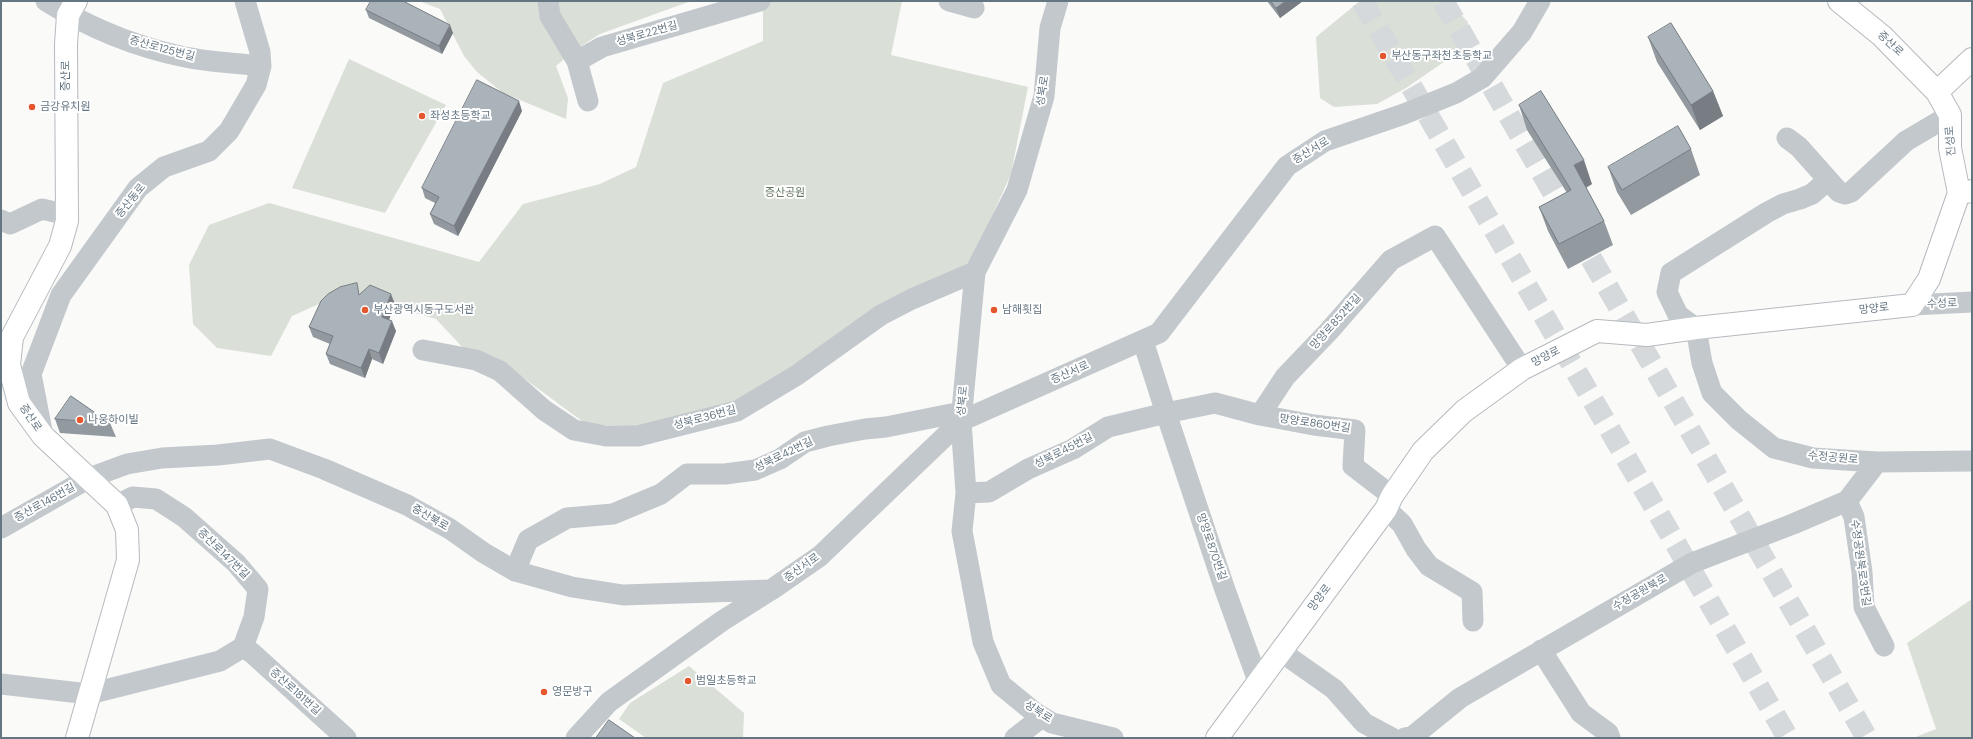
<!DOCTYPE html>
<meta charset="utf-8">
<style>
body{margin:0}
#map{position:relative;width:1973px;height:739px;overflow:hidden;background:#fafaf8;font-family:"DM Sans",sans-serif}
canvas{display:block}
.frame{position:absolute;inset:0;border:2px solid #657683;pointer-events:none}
</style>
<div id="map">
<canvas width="1973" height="739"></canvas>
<div class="frame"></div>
</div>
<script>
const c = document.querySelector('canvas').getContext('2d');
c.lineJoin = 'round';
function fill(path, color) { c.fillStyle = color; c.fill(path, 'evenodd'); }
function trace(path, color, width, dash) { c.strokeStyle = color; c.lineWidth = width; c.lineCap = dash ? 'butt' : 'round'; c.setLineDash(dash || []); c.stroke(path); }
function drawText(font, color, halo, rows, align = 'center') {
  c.font = font + ' "DM Sans","Noto Sans KR",sans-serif'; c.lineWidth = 4; c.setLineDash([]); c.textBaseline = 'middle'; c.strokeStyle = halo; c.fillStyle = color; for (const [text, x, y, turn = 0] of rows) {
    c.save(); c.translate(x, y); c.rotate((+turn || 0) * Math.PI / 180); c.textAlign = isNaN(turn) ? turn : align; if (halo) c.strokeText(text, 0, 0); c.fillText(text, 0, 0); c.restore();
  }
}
const green = new Path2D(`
 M419,1H691L600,34L575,50L556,66L568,98L566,119L503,93L477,72L464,56L440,9Z
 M766,1H902L891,55L1028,87L1011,174L967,271L795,364L720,409L646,427L586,424L495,357L466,351L436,319L344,293L292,316L271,356L217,348L193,324L189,265L209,225L269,203L479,262L523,204L600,184L636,167L663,83L763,41V3Z
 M1360,1H1448L1468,22L1465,38L1451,57L1406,88L1377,104L1334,107L1320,98L1316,37Z
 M349,59L446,105L385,213L292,188Z
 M1972,599V738H1913L1936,729L1907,643Z
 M689,666L744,713L743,738H646L619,719L630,703Z`);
const highwayTunnel = new Path2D(`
 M1362,1L1788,738
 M1443,1L1867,738`);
const minor = new Path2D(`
 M46,1C88,27 136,47 185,57C209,62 236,63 261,66
 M548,1L550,16L577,61
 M949,1L974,8
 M1058,1L1050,28L1044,96L1017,190L975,272L961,421L966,493L962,531L983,642L1001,685L1034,712L1052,723L1113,738
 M588,101L577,61L602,47L760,1
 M1787,138L1799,147L1839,192L1845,194L1851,192L1906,141L1950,115
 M1828,180L1812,194L1800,199L1783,204L1766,213L1671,273L1667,292L1678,315L1696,328L1702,363L1712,393L1739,420L1774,448L1813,458L1877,462L1972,461
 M1,220L10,224L42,209L67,215
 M1912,305L1972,302
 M1143,341L1166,413L1215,403L1260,415L1285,377L1329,331L1391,260L1435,236L1522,369
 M423,350L476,360L500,371L544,410L574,430L606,436H638L737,411L797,375L881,315L912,299L975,272
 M1260,415L1314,425L1355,430L1353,466L1392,496
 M43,436L31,374L61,295L138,188L164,167L209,151L229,131L256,85L261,66L260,52L245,1
 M966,493L989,492L1028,469L1073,449L1108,427L1166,413L1224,587L1258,681
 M1847,501L1854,517L1862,572L1864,607L1884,646
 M1386,509L1402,524L1416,549L1429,566L1472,592L1473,621
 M1,528L89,478L127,464L162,458L218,455L270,449L324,469L407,505L450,529L484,553L515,571L572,587L623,595L771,590
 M515,571L528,540L567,518L613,514L661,494L687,474H725L755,470L780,459L805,442L828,436L865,429L886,427L951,414L961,421
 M243,647L252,653L346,738
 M1541,650L1581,713L1608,733L1610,738
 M1280,651L1334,689L1364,723L1392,738
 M1,684L89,694L220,661L243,647L254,617L258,589L236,563L184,517L156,499L133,497L117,505
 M576,738L609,702L722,621L771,590L820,556L961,421L1159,333L1287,166L1325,141L1404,114L1456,93L1482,78L1522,32L1540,1
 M1015,738L1042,717
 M1405,738L1412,737L1460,698L1692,563L1793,524L1847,501L1877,462`);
const major = new Path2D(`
 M76,1L68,15L66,44L67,221L60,246L12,337L9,365L19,403L43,436L117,505L127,530L128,560L77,738
 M1839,1L1882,36L1937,92
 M1959,193L1950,148V115L1937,92L1972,59
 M1217,738L1386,509L1392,496L1423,451L1464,411L1522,369L1597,331L1647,335L1696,328L1912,305L1929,279L1959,193L1972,191`);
const wall = new Path2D(`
 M1267,1H1303L1280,18Z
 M366,10L453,33L442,54L369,18Z
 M1648,37L1713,91L1723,116L1700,130L1657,62Z
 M1519,105L1592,184L1586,188L1604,221L1613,245L1568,269L1548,231L1539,207L1567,193L1527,130Z
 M522,111L458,236L434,224L430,214L435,203L425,198L422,188Z
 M1691,149L1700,175L1631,215L1617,192L1608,167Z
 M360,294L395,304L389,320L396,331L383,364L372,359L365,378L330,364L326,354L330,344L313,337L309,327Z
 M55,419L110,423L116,437L60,433Z`);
const shadedWall = new Path2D(`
 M1286,1H1303L1280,18L1276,8Z
 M450,25L453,33L442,54L439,46Z
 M1713,91L1723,116L1700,130L1691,105Z
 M519,101L522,111L458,236L454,226Z
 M1584,160L1592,184L1583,189L1574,165Z
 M391,294L395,304L386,327L382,317Z
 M392,321L396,331L383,364L379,353Z
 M369,349L372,359L365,378L361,368Z`);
const building = new Path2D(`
 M371,1H403L450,25L439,46L366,10Z
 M1271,1H1286L1276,8Z
 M1671,23L1713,91L1691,105L1648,37Z
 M477,80L519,101L454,226L430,214L439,197L422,188Z
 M1541,91L1584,160L1574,165L1604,221L1559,244L1539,207L1571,190L1519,105Z
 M1678,126L1691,149L1622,190L1608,167Z
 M357,283L359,295L370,285L391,294L382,317L392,321L379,353L369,349L361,368L326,354L333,336L309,327L321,301L328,294L340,287Z
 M71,396L110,423L55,419Z
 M609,720L635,738H596Z`);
const markers = [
 [1383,56,4,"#e4572e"],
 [32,107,4,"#e4572e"],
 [422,116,4,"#e4572e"],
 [365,310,4,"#e4572e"],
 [994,310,4,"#e4572e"],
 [80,420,4,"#e4572e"],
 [688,681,4,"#e4572e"],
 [544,692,4,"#e4572e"]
];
const streetNames = [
 ["성북로22번길",647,34,-16],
 ["증산로",1890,44,44],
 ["증산로125번길",162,49,15],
 ["증산로",66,76,-90],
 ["성북로",1043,91,-81],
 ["진성로",1951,141,-94],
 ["증산서로",1311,151,-31],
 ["증산동로",131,201,-51],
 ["수성로",1942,304,-2],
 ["망양로",1874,309,-6],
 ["망양로852번길",1336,322,-48],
 ["망양로",1546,357,-27],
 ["증산서로",1070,373,-24],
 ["성북로",963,401,-85],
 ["증산로",30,418,56],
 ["성북로36번길",705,418,-15],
 ["망양로860번길",1315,424,8],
 ["성북로45번길",1064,451,-27],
 ["성북로42번길",784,455,-26],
 ["수정공원로",1833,458,5],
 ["증산로146번길",45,503,-29],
 ["증산북로",430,518,30],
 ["망양로870번길",1211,547,71],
 ["증산로147번길",223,554,44],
 ["수정공원북로3번길",1860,563,82],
 ["증산서로",802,568,-36],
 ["수정공원북로",1640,593,-30],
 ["망양로",1320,598,-53],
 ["증산로181번길",295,692,42],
 ["성북로",1038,712,33]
];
const poiNames = [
 ["부산동구좌천초등학교",1391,56],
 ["금강유치원",40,107],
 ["좌성초등학교",430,116],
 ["부산광역시동구도서관",373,310],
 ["남해횟집",1002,310],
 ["나웅하이빌",88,420],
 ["범일초등학교",696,681],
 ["영문방구",552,692]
];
const parkNames = [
 ["증산공원",785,193]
];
fill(green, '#dadfd7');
trace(highwayTunnel, '#d5d9db', 22, [22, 11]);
trace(major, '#b5babe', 24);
trace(minor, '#c3c8cc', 21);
trace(major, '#fff', 22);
fill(wall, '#929a9f');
fill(shadedWall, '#777d82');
fill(building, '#aab3b9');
trace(building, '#777d82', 1);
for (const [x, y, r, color] of markers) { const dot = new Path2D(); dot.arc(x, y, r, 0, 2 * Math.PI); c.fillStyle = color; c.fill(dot); trace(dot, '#fff', 1.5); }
drawText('11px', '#657683', '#fff', streetNames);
drawText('11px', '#657683', '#fff', poiNames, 'left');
drawText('11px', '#687a64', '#fff', parkNames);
</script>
